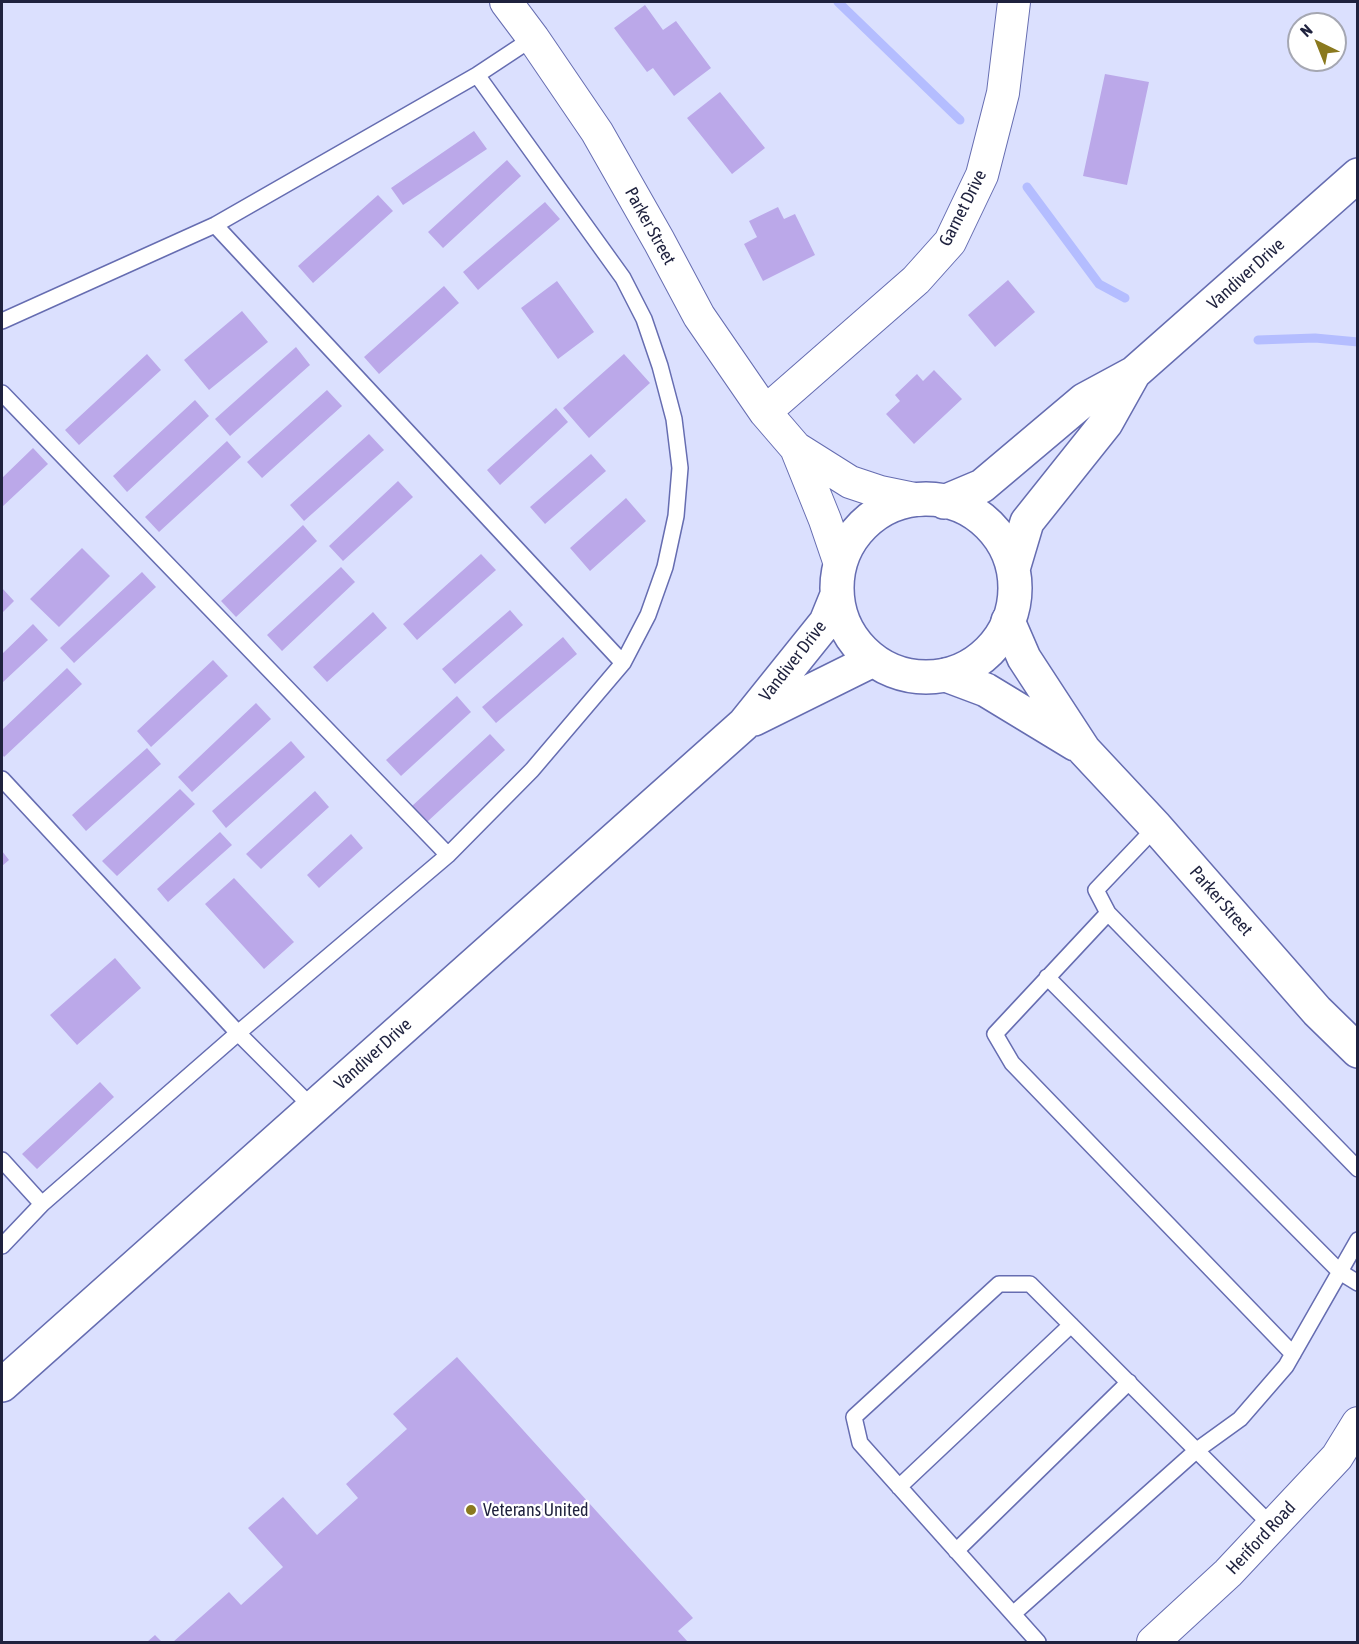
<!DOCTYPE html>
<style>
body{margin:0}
#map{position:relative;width:1359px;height:1644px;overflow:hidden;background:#dbe0fe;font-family:"Asap Condensed",sans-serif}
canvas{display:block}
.frame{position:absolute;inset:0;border:3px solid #1f223e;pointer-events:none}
.north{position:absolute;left:1287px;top:12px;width:60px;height:60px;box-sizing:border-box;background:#fff;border:2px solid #a5a7b2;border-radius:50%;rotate:317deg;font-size:16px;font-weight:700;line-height:24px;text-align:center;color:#1f223e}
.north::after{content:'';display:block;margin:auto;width:21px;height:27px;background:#8a791e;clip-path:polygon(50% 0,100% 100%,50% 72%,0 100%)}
</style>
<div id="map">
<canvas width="1359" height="1644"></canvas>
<div class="frame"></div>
<div class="north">N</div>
</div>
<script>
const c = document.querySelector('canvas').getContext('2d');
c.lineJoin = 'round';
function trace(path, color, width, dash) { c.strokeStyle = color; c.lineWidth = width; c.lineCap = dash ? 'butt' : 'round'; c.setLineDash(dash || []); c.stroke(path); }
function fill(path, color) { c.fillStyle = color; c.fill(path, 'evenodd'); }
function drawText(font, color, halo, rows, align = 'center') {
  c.font = font + ' "Asap Condensed",sans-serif'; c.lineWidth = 4.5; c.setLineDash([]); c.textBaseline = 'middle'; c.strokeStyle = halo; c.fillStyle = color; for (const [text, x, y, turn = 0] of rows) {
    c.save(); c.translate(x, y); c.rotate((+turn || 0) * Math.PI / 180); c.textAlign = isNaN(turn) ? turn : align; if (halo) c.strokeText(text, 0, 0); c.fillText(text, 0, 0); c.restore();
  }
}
const stream = new Path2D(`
 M838,2L960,120
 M1027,187L1099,284L1125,298
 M1258,340L1315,338L1358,342`);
const building = new Path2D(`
 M645,5L663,30L676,21L711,68L674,96L653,68L647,72L614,28Z
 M1105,74L1149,82L1127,185L1083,176Z
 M720,92L765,148L732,174L687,118Z
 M474,131L487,149L403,205L391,188Z
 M507,160L521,176L443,248L428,232Z
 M378,195L393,211L313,283L298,266Z
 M545,202L560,219L478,290L463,272Z
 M778,207L784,219L795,214L815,255L763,281L744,244L757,237L749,221Z
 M1008,280L1035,312L995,347L968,315Z
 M557,281L594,332L558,359L521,308Z
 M444,286L459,303L379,374L364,357Z
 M242,311L268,342L209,390L184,360Z
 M296,347L310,365L230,436L215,419Z
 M147,354L161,370L79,445L65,430Z
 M624,354L650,383L589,438L563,408Z
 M934,370L962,399L914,444L886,414L900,401L895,395L917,374L923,381Z
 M327,390L342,406L262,478L247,462Z
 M195,400L209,416L127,492L113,476Z
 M556,408L568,422L500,485L487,470Z
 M369,434L384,450L304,521L290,505Z
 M227,441L241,457L159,532L145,517Z
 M33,448L48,464L2,507V478Z
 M591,454L606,471L545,524L530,507Z
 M398,481L413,497L343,561L329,546Z
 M626,498L646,521L590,571L570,548Z
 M303,525L317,541L236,617L221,601Z
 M82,548L110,576L59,627L30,599Z
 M481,554L496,570L417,640L403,624Z
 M341,567L355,582L282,651L267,635Z
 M142,572L156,587L74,663L60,648Z
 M2,588L14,601L2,613Z
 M510,610L523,625L455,684L442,669Z
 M373,612L387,628L327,682L313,667Z
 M33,624L48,640L2,683V654Z
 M563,637L577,654L496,723L482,707Z
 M213,660L228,676L151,747L137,731Z
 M67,668L82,684L4,757L2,754V730Z
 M457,696L471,712L401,776L386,760Z
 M256,703L271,719L192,792L178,777Z
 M490,734L505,750L427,822L412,806Z
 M291,741L305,757L226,828L212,811Z
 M147,748L161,764L86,831L72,815Z
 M180,789L195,804L117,876L102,861Z
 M315,791L329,807L261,869L246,854Z
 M220,832L232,845L168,902L157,889Z
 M351,834L363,848L319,888L307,875Z
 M2,851L9,860L2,866Z
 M234,878L294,942L264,969L205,904Z
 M115,958L141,988L77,1045L50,1015Z
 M100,1082L114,1097L37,1169L22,1154Z
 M457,1357L693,1618L678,1631L688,1642H173L229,1592L241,1605L283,1567L248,1528L283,1497L317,1535L358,1498L346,1484L407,1429L393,1414Z
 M155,1635L162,1642H147Z`);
const service = new Path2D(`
 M215,225L623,663
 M2,321L215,225L477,75L533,38
 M2,393L448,855
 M2,779L238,1033L313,1108
 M1156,827L1096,890L1108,913L1358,1169
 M1108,913L995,1034L1012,1063L1293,1354
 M1047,977L1340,1272L1358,1283
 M2,1160L42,1204
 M2,1246L42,1204L238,1033L448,855L532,770L623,663L648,615L665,567L676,516L680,468L674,419L660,366L644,319L623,278L477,75
 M899,1487L1071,1325
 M956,1551L1129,1382
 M1013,1614L1197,1450L1240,1419L1286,1366L1358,1240
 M1038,1642L860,1443L854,1417L999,1284H1030L1272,1526`);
const minor = new Path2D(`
 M506,2L533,38L597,132L659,241L699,316L765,412L796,448L825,520L840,564
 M765,412L916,280L950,242L982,175L1003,93L1014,2
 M796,448L850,482L880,492L919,500
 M1153,1642L1228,1573L1337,1457L1358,1423`);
const tertiary = new Path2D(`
 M1008,621L1024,658L1084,750L1156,827L1317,1011L1358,1051
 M946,675L986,690L1075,744`);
const secondary = new Path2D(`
 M837 588a89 89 0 1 1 178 0a89 89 0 1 1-178 0Z
 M944,502L982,486L1084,400L1134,373L1358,175
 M1013,569L1027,522L1106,423L1134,373
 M754,719L873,660
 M2,1385L744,724L826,622L837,595`);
const markers = [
 [471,1510,6,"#8a791e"]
];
const streetNames = [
 ["Garnet Drive",963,208,-63],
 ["Parker Street",650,226,61],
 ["Vandiver Drive",1246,274,-42],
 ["Vandiver Drive",793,661,-52],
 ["Parker Street",1221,901,49],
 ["Vandiver Drive",373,1054,-42],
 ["Heriford Road",1261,1538,-47]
];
const poiNames = [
 ["Veterans United",483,1510]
];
trace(stream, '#b4bdff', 9);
fill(building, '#bba8e9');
trace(service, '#666db1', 18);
trace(minor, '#666db1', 34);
trace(tertiary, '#666db1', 36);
trace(secondary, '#666db1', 36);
trace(service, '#fff', 15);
trace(minor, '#fff', 32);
trace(tertiary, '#fff', 33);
trace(secondary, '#fff', 33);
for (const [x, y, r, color] of markers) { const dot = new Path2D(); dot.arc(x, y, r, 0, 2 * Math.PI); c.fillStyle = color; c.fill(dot); trace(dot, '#fff', 2); }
drawText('18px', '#1f223e', '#fff', streetNames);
drawText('18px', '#1f223e', '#fff', poiNames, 'left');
</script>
